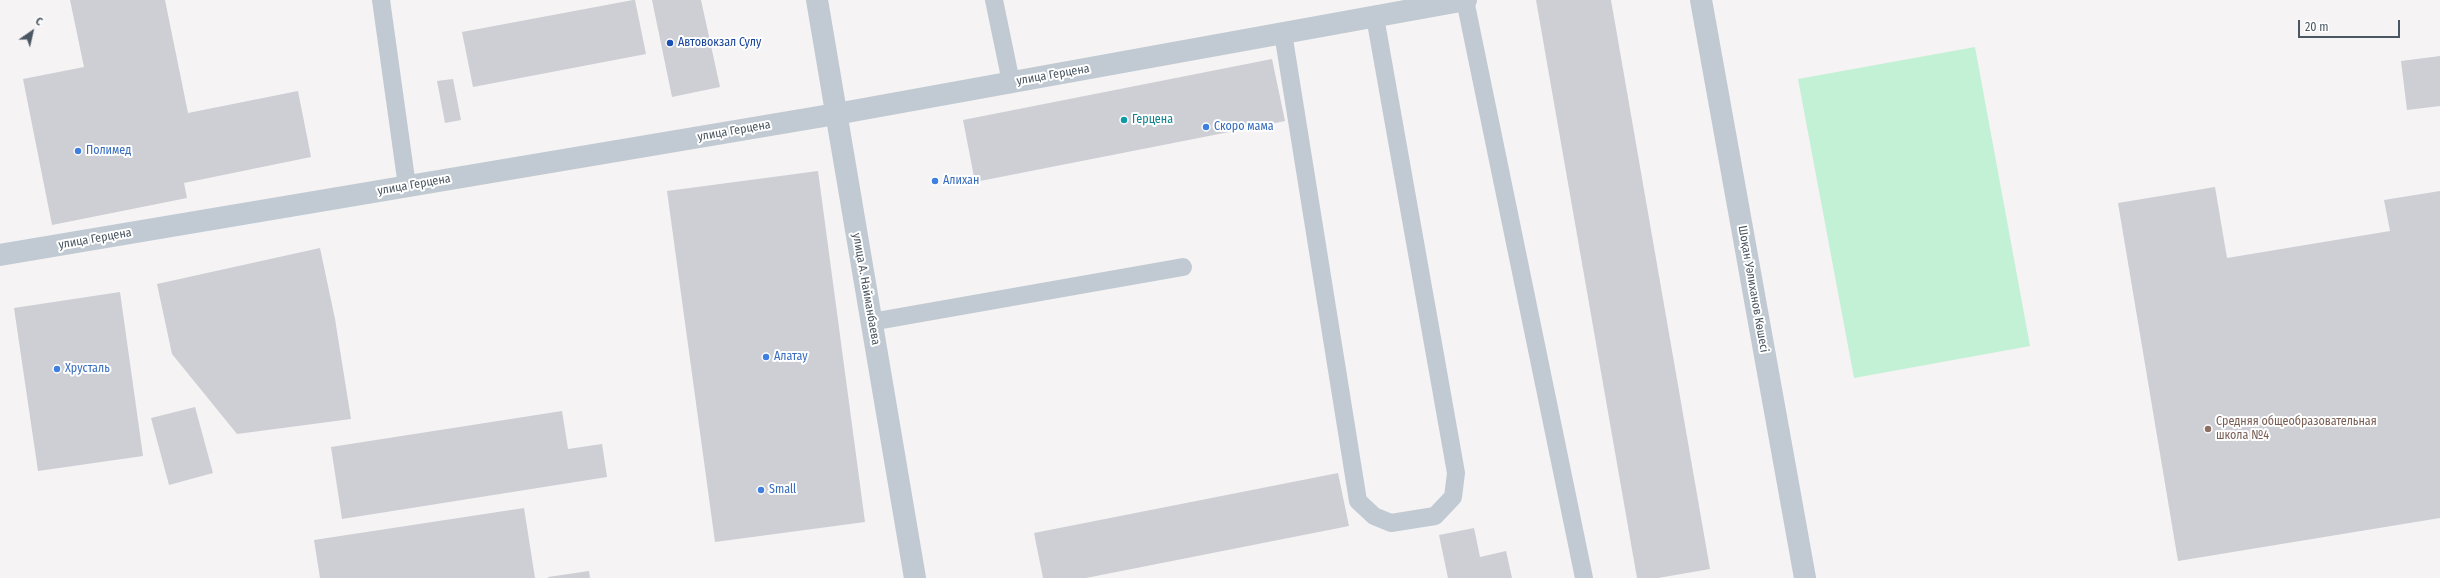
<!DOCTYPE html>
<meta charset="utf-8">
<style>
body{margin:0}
#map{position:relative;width:2440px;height:578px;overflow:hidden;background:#f5f3f3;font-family:"Fira Sans Condensed",sans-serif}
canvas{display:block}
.north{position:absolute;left:12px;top:12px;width:40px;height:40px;-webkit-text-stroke:3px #fff;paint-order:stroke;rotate:34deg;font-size:11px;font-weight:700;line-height:16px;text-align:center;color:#4a5661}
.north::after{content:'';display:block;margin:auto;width:14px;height:18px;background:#4a5661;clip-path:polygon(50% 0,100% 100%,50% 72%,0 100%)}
.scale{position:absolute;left:2298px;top:20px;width:102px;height:18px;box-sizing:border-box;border:2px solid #4a5661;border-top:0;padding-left:5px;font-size:12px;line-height:14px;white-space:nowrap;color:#4a5661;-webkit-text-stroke:3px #fff;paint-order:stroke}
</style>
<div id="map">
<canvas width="2440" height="578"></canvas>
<div class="north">С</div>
<div class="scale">20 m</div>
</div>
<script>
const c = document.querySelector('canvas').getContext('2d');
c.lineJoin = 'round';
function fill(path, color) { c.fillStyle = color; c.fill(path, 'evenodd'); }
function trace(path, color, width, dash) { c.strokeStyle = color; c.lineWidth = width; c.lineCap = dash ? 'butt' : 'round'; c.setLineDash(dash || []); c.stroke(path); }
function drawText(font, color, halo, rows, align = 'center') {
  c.font = font + ' "Fira Sans Condensed",sans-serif'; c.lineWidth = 4; c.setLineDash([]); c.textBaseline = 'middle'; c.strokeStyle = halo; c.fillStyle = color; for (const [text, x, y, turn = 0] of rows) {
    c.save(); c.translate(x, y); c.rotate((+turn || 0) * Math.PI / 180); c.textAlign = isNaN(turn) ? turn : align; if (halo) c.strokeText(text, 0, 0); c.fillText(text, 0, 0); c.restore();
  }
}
const green = new Path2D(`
 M1975,47L2030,346L1854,378L1798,79Z`);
const building = new Path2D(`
 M70,0H165L188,113L298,91L311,157L184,183L187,198L52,225L23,79L84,67Z
 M633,0H635L646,54L473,87L462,32Z
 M652,0H701L720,87L672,97Z
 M1536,0H1611L1710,569L1658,578H1637Z
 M2440,56V106L2407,110L2401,61Z
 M1272,59L1285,121L975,182L963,120Z
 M453,79L461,120L445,123L437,81Z
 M818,171L865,522L715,542L667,191Z
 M2215,187L2227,258L2390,231L2384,200L2440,191V518L2178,561L2118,203Z
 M320,248L335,319L351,419L237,434L172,354L157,284Z
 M120,292L143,456L38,471L14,308Z
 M195,407L213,473L169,485L151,418Z
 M562,411L568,449L602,444L607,477L342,519L331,447Z
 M1338,473L1349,526L1086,578H1043L1034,533Z
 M524,508L535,578H320L314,540Z
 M1474,528L1480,557L1506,551L1512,578H1448L1439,535Z
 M589,571L590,578H548V577Z`);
const service = new Path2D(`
 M381,0L407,186
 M994,0L1011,82
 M1465,0L1584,578
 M1283,33L1358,501L1374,516L1391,523L1435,516L1453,497L1456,473L1375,17
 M871,322L1183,267`);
const minor = new Path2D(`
 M817,0L915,578`);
const tertiary = new Path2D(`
 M1701,0L1805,578
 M0,255L836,114L1466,0`);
const markers = [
 [670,43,4,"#1a4fb4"],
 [1124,120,4,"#0f9aa8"],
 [1206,127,4,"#3f7fe0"],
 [78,151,4,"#3f7fe0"],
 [935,181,4,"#3f7fe0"],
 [766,357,4,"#3f7fe0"],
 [57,369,4,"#3f7fe0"],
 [2208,429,4,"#8d6e63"],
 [761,490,4,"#3f7fe0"]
];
const transitNames = [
 ["Автовокзал Сулу",678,43]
];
const streetNames = [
 ["улица Герцена",1053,75,-10],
 ["улица Герцена",734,131,-10],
 ["улица Герцена",414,185,-10],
 ["улица Герцена",95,239,-10],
 ["улица А. Найманбаева",866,289,80],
 ["Шоқан Уәлиханов Көшесі",1753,289,80]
];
const cultureNames = [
 ["Герцена",1132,120]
];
const shopNames = [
 ["Скоро мама",1214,127],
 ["Полимед",86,151],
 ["Алихан",943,181],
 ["Алатау",774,357],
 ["Хрусталь",65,369],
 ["Small",769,490]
];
const educationNames = [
 ["Средняя общеобразовательная",2216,422],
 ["школа №4",2216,436]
];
fill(green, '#c3f1d5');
fill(building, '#cdcfd5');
trace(service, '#c1cad2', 18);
trace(minor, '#c1cad2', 22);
trace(tertiary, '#c1cad2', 22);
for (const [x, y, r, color] of markers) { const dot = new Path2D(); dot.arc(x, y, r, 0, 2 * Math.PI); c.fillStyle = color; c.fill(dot); trace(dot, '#fff', 1.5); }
drawText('12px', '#164399', '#fff', transitNames, 'left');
drawText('12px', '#4a5661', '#fff', streetNames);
drawText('12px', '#0d838f', '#fff', cultureNames, 'left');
drawText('12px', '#366cbe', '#fff', shopNames, 'left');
drawText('12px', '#785e54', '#fff', educationNames, 'left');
</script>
